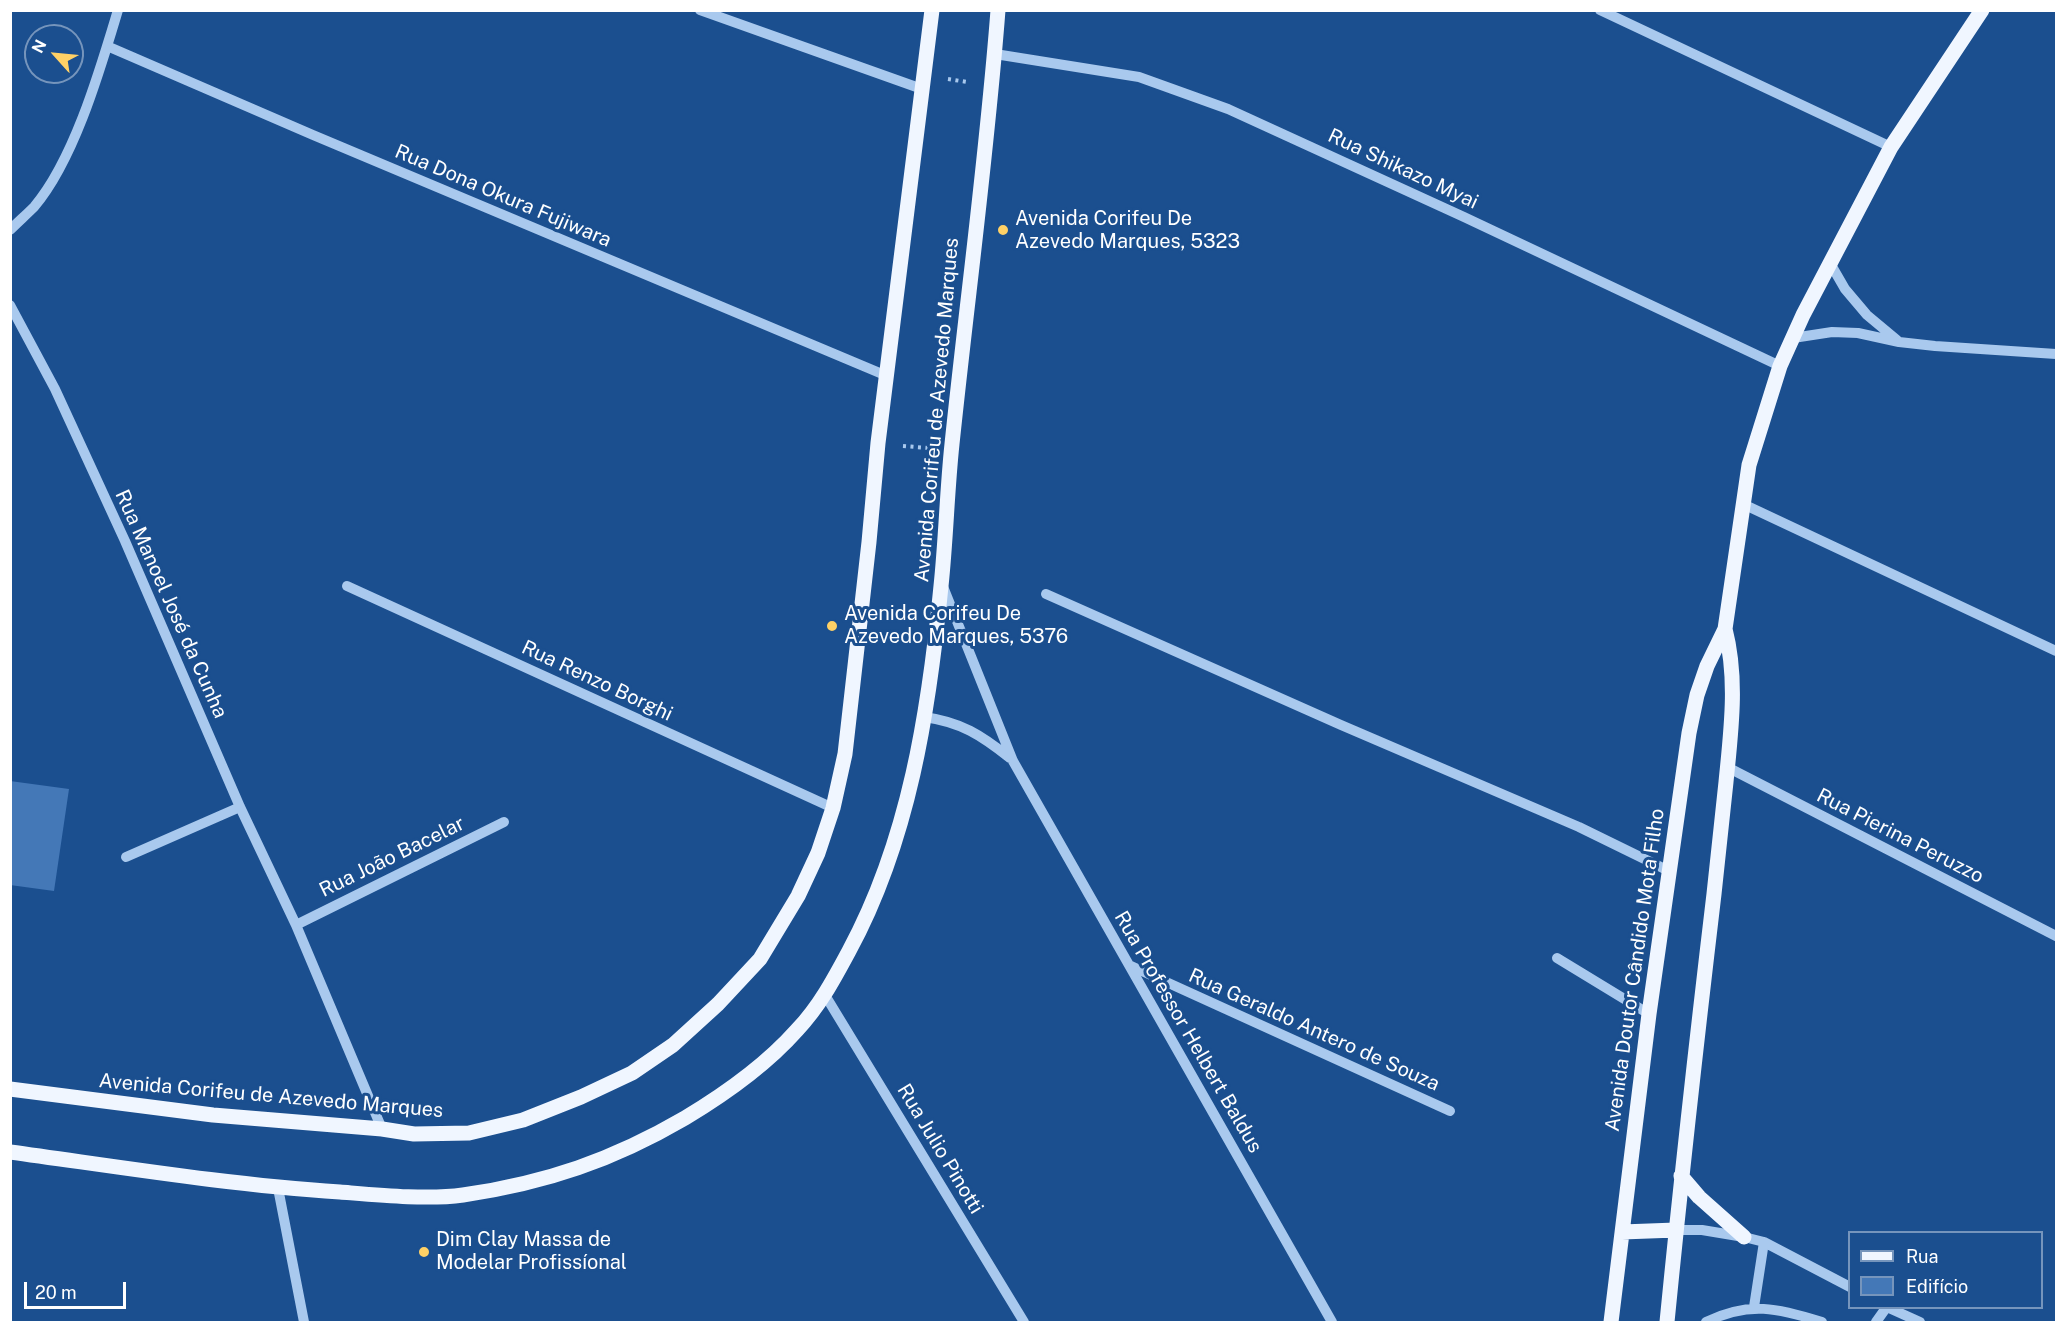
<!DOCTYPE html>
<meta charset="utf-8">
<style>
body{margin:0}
#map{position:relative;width:2067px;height:1333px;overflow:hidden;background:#1b4f8f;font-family:"Public Sans",sans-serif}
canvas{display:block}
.frame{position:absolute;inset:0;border:12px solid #fff;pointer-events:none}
.legend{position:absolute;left:1848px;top:1231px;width:195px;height:78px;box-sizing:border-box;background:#1b4f8f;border:2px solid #7695bc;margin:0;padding:8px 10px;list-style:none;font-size:18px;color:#fff}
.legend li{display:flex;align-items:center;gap:12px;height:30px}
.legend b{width:30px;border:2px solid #7695bc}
.north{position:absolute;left:24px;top:24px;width:60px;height:60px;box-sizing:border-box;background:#1b4f8f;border:2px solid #7695bc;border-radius:50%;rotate:297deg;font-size:16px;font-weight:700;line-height:24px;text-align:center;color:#fff}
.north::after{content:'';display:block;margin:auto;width:21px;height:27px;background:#ffd166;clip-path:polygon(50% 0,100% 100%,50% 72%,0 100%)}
.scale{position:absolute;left:24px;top:1282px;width:102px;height:27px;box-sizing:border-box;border:3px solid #fff;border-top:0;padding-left:8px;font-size:18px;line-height:21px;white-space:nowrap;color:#fff;-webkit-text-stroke:4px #1b4f8f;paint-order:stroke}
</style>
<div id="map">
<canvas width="2067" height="1333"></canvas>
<div class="frame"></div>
<ul class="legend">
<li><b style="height:8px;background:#f0f6ff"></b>Rua</li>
<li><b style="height:16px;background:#4478b7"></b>Edifício</li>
</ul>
<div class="north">N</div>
<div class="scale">20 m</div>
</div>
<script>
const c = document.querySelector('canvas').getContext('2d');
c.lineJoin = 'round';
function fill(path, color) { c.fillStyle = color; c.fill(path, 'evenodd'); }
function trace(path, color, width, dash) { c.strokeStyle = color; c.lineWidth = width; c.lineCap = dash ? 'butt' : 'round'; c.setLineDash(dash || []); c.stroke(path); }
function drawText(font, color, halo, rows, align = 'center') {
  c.font = font + ' "Public Sans",sans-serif'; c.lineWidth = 6; c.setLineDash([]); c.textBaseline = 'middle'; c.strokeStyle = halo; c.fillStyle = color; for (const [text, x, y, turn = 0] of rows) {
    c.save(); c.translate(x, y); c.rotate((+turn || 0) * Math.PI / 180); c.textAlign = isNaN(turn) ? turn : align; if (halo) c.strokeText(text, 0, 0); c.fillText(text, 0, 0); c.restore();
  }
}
const building = new Path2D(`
 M10,781L69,789L54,891L10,885Z`);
const path = new Path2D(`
 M948,79L967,82
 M903,446L928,448`);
const minor = new Path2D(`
 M700,10L922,89
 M1600,10L1891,147
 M107,46L313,135L887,376
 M995,54L1139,77L1228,109L1464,217L1780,366
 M10,230C18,222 26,215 34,207C74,160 100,70 118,10
 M1830,263L1845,289L1867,315L1897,340
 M10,305L55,389L125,541L240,807L296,925L382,1129
 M1793,338L1832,332L1858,333L1899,342L1935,346L2056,354
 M1743,504L2056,651
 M942,584L1013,761L1332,1322
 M347,586L833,808
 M1046,594L1341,725L1579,827L1671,872
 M924,717C961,722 981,735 1010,758
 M1727,767L2056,936
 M126,857L240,807
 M296,925L504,822
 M1557,958L1649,1014
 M1131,966L1450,1111
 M825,995L1024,1322
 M278,1188L304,1322
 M1676,1230H1702L1744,1237L1764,1242L1850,1287
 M1754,1307L1764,1242
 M1889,1308L1920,1322
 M1706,1322C1749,1301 1778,1308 1822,1322
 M1876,1322L1886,1308`);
const major = new Path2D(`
 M10,1089L213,1115L382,1129L414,1134L469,1133L523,1120L581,1097L632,1073L673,1045L718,1004L760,959L798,896L818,853L833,808L845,754L869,542L878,443L932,10
 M10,1152C120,1167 230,1185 340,1192C377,1195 427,1200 463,1195C546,1183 613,1160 685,1118C725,1094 766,1065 797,1030C819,1007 834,979 849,951C909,840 929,711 941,586C946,539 947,491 952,444C967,300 987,155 998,10
 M1681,1176L1699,1197L1744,1237
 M1622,1232L1676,1230
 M1611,1322L1649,1014L1689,733L1697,695L1707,666L1725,629L1749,465L1780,366L1803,315L1891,147L1982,10
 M1667,1322C1681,1180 1697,1037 1714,894C1718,857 1722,819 1726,782C1731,731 1738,679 1725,629`);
const markers = [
 [1003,230,6,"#ffd166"],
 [832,626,6,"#ffd166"],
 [424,1252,6,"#ffd166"]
];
const streetNames = [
 ["Rua Shikazo Myai",1403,169,25],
 ["Rua Dona Okura Fujiwara",503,196,23],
 ["Avenida Corifeu de Azevedo Marques",937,410,-85],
 ["Rua Manoel José da Cunha",171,604,66],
 ["Rua Renzo Borghi",597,681,25],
 ["Rua Pierina Peruzzo",1900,836,27],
 ["Rua João Bacelar",392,857,-26],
 ["Avenida Doutor Cândido Mota Filho",1635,970,-82],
 ["Rua Geraldo Antero de Souza",1314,1030,24],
 ["Rua Professor Helbert Baldus",1188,1032,60],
 ["Avenida Corifeu de Azevedo Marques",271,1096,5],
 ["Rua Julio Pinotti",940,1149,59]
];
const poiNames = [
 ["Avenida Corifeu De",1015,219],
 ["Azevedo Marques, 5323",1015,242],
 ["Avenida Corifeu De",844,614],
 ["Azevedo Marques, 5376",844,637],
 ["Dim Clay Massa de",436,1240],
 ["Modelar Profissíonal",436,1263]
];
fill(building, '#4478b7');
trace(path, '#a9c9ee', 4, [3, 4.5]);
trace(minor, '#a9c9ee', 10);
trace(major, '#f0f6ff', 15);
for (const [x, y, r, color] of markers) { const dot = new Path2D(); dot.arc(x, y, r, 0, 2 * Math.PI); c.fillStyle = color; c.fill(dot); trace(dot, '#1b4f8f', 2); }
drawText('20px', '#fff', '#1b4f8f', streetNames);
drawText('20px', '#fff', '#1b4f8f', poiNames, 'left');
</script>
